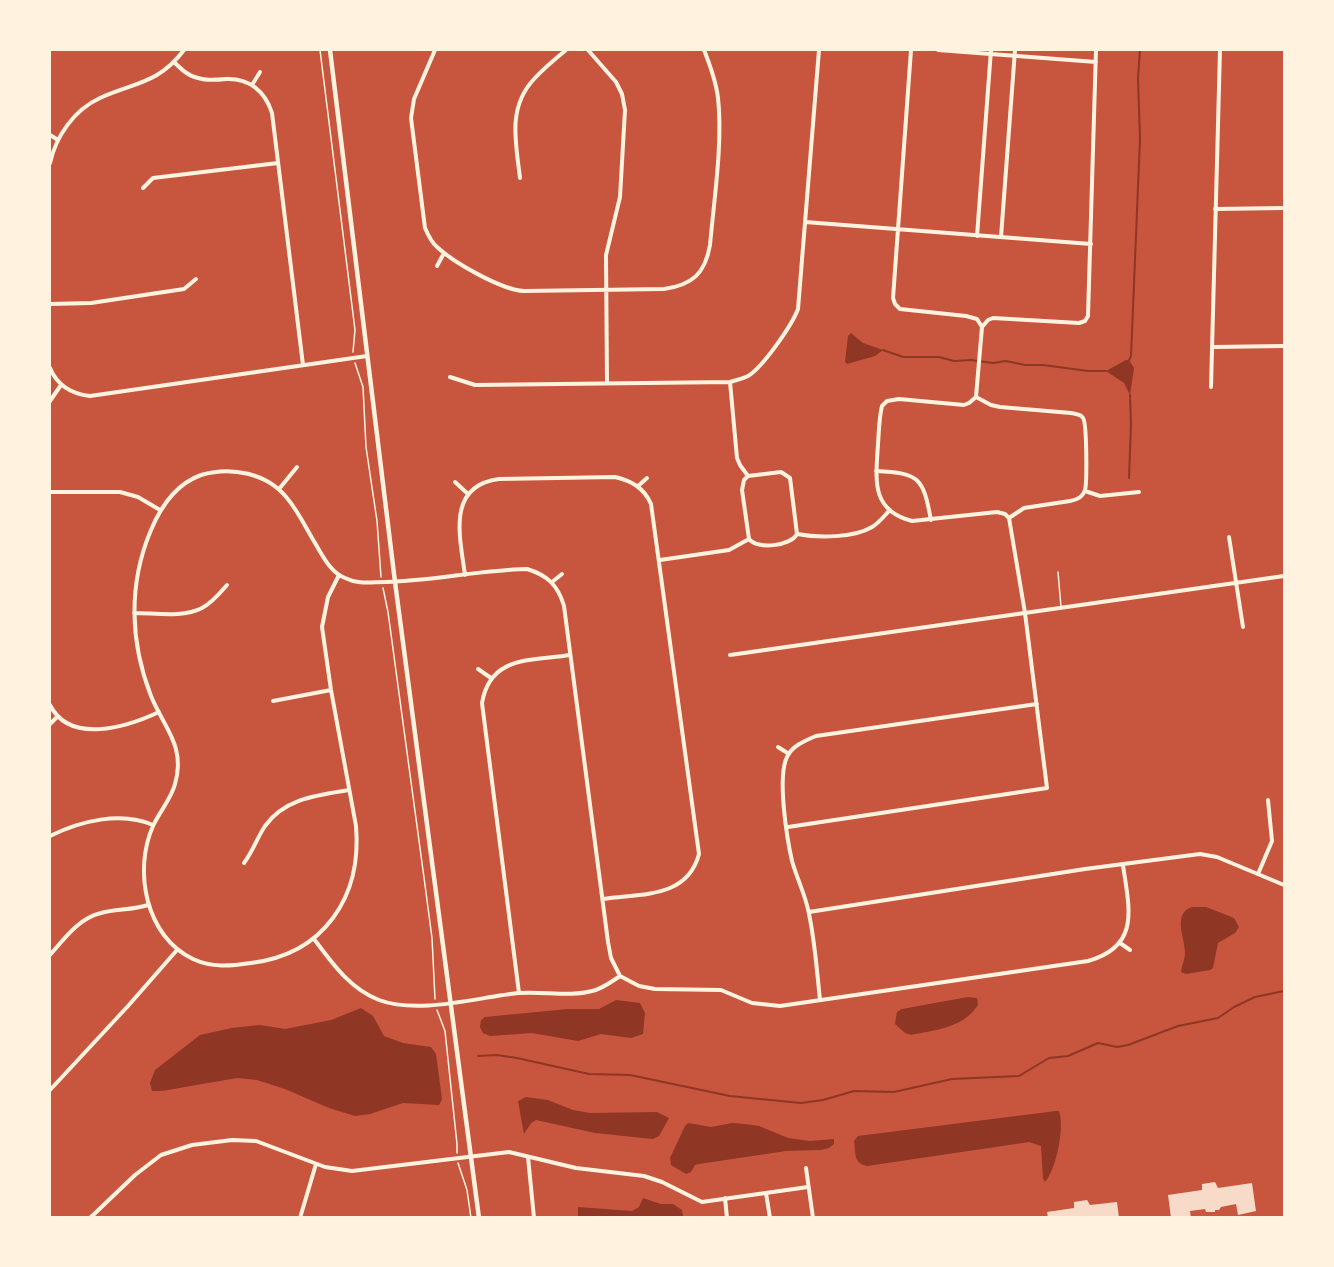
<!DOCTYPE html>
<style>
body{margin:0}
#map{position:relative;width:1334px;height:1267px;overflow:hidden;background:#c8553d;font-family:Raleway,sans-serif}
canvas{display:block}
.frame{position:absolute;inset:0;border:51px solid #fff3e0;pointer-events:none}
</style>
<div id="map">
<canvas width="1334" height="1267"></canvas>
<div class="frame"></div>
</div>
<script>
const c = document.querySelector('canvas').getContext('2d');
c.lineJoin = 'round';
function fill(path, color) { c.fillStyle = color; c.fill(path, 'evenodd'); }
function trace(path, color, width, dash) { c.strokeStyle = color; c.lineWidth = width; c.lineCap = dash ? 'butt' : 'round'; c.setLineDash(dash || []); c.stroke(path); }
const water = new Path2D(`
 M851,333L863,343L883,350L875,356L847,364L845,362L848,336Z
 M1126,360H1129L1134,368L1130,395L1124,383L1106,371Z
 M1192,907H1206L1234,918L1239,927L1235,933L1218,943L1213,968L1210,970L1186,974L1181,972C1182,965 1185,959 1185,953C1185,937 1172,914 1192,907Z
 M968,997L977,998L978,1005C963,1028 935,1030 911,1035L905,1033L895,1024L897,1012L902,1009Z
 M616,1000L640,1003L645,1013L643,1034L631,1038L601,1034L578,1041L532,1033L490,1036L483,1033L480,1027L481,1020L485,1017L568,1009H599Z
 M361,1008L373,1016L384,1036L403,1043L431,1047L436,1054L442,1099L439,1105L403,1103L370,1114L355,1116L329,1108L285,1089L257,1080L237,1078L162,1091H152L150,1083L155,1070L200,1035L232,1028L260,1025L285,1029L331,1020Z
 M526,1097L548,1100L573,1110L590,1113L657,1112L669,1118L659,1136L653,1139L595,1133L536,1120L531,1123L524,1134L518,1101Z
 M1056,1111H1059C1065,1127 1056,1170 1045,1182L1043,1178L1041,1146L1029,1142L867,1166C853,1163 856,1153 854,1141L858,1136Z
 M688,1123L711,1127L732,1123L745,1124L759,1126L788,1138L810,1141L834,1139V1144L829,1148L821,1150L786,1151L699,1164L695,1165L691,1172L686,1174L671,1165L670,1158L685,1126Z
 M643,1198L661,1204H673L682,1210L683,1217H578V1207L632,1211L639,1207Z`);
const stream = new Path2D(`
 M883,350L903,357H939L954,361L971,360L993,363L1006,361L1025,365H1043L1088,371H1106
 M1129,360L1131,356L1140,139L1138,78L1140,50
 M1129,478L1131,424L1130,395
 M478,1056L497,1055L517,1058L589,1074L630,1075L730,1096L801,1103L823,1100L854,1091L894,1092L952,1079L1019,1076L1049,1058L1068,1056L1098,1043L1117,1047L1128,1045L1178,1026L1218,1018L1234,1007L1255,997L1284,991`);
const building = new Path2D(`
 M1215,1182L1218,1188L1252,1183L1256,1211L1238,1215L1236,1204L1221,1207L1219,1210H1215V1212H1206L1205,1209L1190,1211L1191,1218H1171L1168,1195L1202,1190V1184Z
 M1087,1200L1090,1205L1117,1202L1119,1218H1048L1047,1212L1074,1208V1202Z`);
const path = new Path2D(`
 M320,50L355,330L353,352
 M355,363L363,387L366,447L377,521L381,577
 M383,588L388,612L425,885L432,938L435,999
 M437,1010L445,1031L457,1144V1153
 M458,1163L467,1190L471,1218`);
const service = new Path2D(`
 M1058,572L1061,607`);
const minor = new Path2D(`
 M435,50L414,99L411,118L425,228C428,235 431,242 437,247C454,263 502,290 524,291L664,289C692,285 705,274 710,245C714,200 723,142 718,98C716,81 710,65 704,50
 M588,50L616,82L622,94L625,110L620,197L606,255L607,382
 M911,50L893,298L895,304L900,309L966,316L977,319L982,327L988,320L993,318L1079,323L1085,321L1088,316L1096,50
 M938,50L1096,62
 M174,62C181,69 188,76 198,78C207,81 217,80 226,79C249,78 265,91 272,113L303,365
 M252,85L260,72
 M50,135L58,140
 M50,163C56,136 74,110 100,98C136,82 158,84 184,50
 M520,178C516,143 507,108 534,79C544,68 555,59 566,50
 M143,188L153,178L278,163
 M1215,209L1284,208
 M805,222L1091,244
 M977,236L991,50
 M1001,237L1015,50
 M437,266L444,253
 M50,304L91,303L184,289L196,279
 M1213,347L1284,346
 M50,368C57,385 72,394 90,396L367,356
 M450,377L475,385L730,382C736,380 742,379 748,376C763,367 792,325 798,309L819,50
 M730,382L737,458L740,465L748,476L744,480L742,490L749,539
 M1211,387L1220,50
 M976,397L991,405L1000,407L1071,413C1075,414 1081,414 1083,418C1087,423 1087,483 1085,490C1083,497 1076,500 1070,501L1024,508L1009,518L1005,514L997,512L912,521C870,510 876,479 878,444C879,431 879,418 882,406L887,401L899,399L964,405L969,403Z
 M976,397L982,327
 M50,401L61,385
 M876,471C920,473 923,478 931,520
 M748,476L781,472L790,478L797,534
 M455,482L468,494
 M638,486L647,478
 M279,489L297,467
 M1085,491L1100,496L1139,492
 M50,492H120L138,497L160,510
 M1229,537L1243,627
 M660,560L729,550L749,539C757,550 791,546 797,534C818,538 854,538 872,527C879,523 884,516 889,511
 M339,575L328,597L322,627L331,690L356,826C362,897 324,954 251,963C231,966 212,968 193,959C146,937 133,871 153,826C160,811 171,799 175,784C186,746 164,728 151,696C130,642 128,584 151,530C161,506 176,484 201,475C231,466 267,473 287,498C298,511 306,528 315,543C323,556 330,572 345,578C359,585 371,582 386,582C433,581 479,570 527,569C547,575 558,585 564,606L608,942L611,958L620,976
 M465,575C460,537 446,486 499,479L615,477C632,481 644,488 651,504L699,854C687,899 641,893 603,899
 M552,582L562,574
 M134,613C155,613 183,618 202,608C212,603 220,593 227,585
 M730,655L1284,576
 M478,669L491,678
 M273,701L331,690
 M50,705C70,745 127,727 159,712
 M50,724L57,717
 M778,747L789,754
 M788,827L1047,788L1025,613L1009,518
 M50,836C80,821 121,811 153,825
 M244,863C253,851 257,838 265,826C285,798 318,795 349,790
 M1258,874L1272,841L1268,800
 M809,912L1085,869L1200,854L1217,857L1284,885
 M314,939C332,963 350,989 379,1000C419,1015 478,997 519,993C542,991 571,997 592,991C602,989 611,982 620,976
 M1120,943L1130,950
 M50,955C64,939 79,918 101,913C116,909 133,910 148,905
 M620,976L639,986L655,989L721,990L752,1003L780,1006L1088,961C1141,946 1129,908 1123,865
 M519,993L482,703C490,655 532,661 570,655
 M820,1000C817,972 815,942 809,914C806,896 797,879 792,861C787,839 777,777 787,757C792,746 804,741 816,736L1037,704
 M50,1090L128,1006L177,950
 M528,1157L534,1218
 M806,1168L813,1218
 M766,1193L770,1218
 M725,1198L727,1218
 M90,1218L135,1175L161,1155L192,1145L232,1140L256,1141L325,1167L352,1171L509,1152L576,1168L644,1176L662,1182L702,1202L808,1187
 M300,1218L316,1164`);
const tertiary = new Path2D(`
 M330,50L395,582L479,1218`);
fill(water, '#8f3625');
trace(stream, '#8f3625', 2);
fill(building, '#f7dbc8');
trace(path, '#fff3e0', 1.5);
trace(service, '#fff3e0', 1.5);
trace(minor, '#fff3e0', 4);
trace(tertiary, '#fff3e0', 4.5);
</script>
